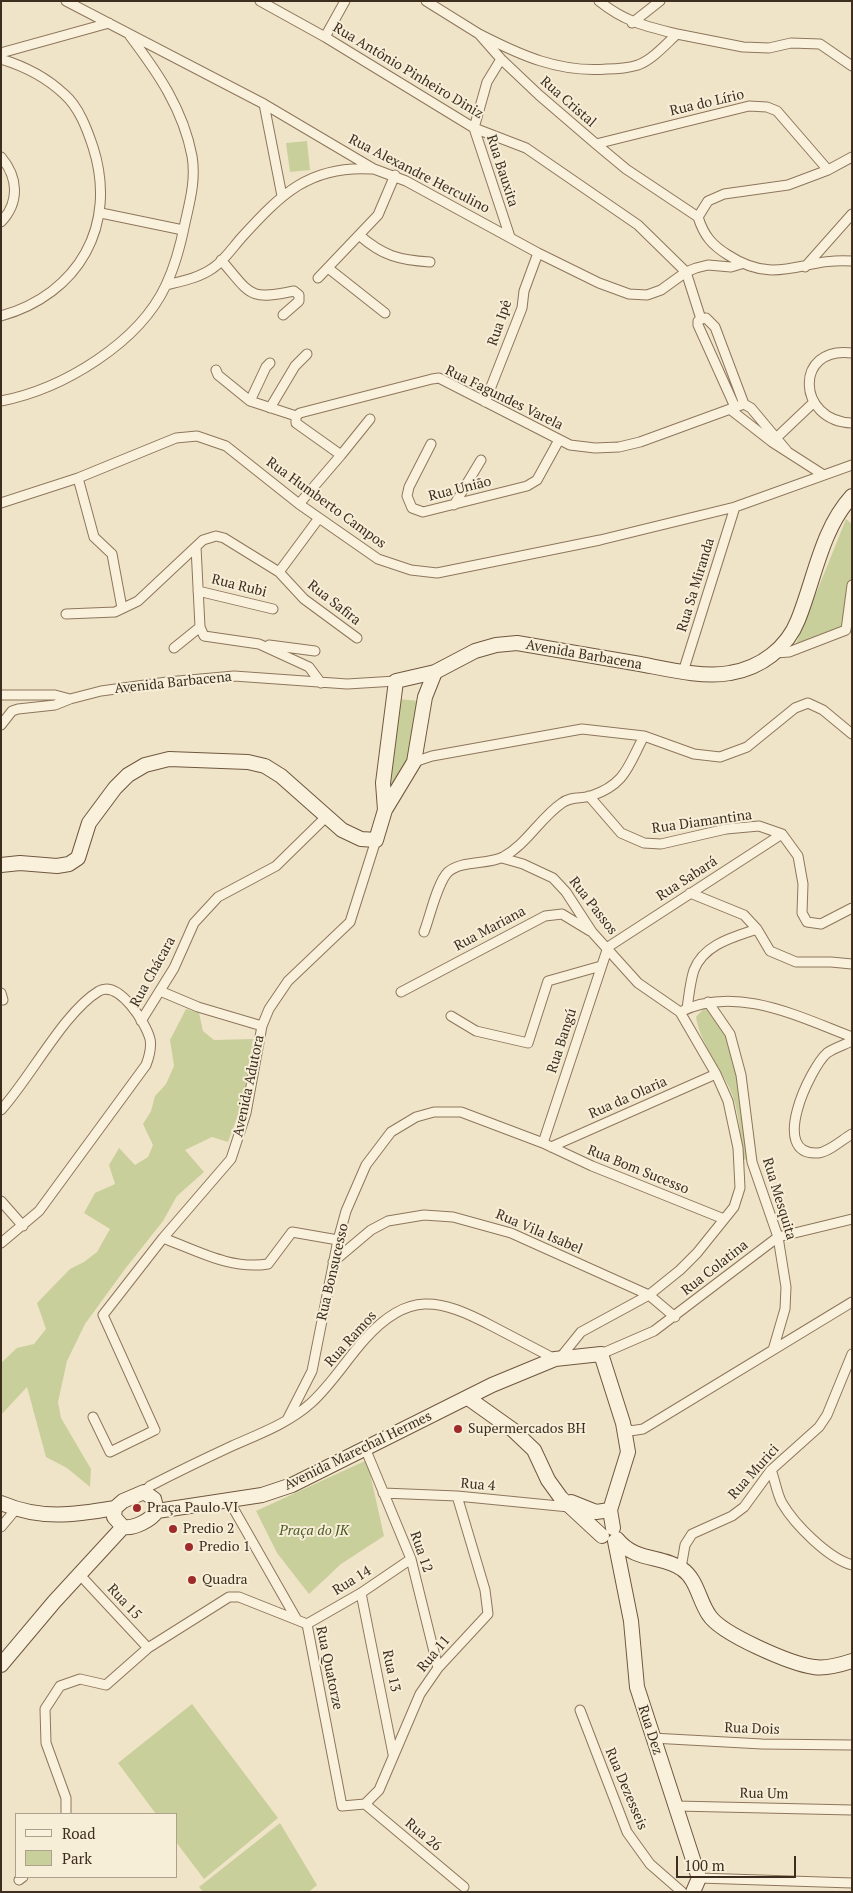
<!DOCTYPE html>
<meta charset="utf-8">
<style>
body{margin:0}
#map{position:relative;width:853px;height:1893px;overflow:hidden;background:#f0e4c8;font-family:"PT Serif",serif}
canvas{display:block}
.frame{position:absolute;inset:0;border:2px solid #3d2e20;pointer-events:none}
.legend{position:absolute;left:15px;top:1813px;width:162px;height:65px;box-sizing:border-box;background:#f7eed8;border:1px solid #ada18e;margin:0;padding:6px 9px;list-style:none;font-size:15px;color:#3d2e20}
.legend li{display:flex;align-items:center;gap:10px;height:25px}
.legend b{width:25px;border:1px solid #ada18e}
.scale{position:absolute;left:676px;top:1856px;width:120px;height:22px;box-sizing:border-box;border:2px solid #3d2e20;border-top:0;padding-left:6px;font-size:15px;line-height:18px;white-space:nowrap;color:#3d2e20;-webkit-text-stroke:4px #f7eed8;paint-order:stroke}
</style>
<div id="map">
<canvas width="853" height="1893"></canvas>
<div class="frame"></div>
<ul class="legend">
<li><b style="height:6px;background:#faf1dc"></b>Road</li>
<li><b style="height:14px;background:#c9cf9b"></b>Park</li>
</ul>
<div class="scale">100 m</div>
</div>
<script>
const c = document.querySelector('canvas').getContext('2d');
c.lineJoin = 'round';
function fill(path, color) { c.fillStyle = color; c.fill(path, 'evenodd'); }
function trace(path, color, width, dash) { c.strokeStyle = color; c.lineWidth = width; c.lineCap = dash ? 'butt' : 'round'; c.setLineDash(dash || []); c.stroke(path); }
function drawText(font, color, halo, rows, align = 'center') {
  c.font = font + ' "PT Serif",serif'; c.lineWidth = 4; c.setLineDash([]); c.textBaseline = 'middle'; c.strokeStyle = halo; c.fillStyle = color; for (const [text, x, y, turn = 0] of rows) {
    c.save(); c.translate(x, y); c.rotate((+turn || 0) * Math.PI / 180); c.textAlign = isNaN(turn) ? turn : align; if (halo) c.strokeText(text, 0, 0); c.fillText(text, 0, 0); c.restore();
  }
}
const green = new Path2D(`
 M307,141L310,170L290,172L286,143Z
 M846,519L852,524V572L845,629L795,646Z
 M399,699L418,701L412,761L391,793L389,786Z
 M704,1008C741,1025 744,1122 748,1159L742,1160C740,1136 740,1110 729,1087C718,1064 700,1042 696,1017Z
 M186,1009L199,1013L203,1031L214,1040L253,1039L242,1104L228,1142L212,1137L185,1150L204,1172L177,1196L163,1221L125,1269L85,1324L67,1361L58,1402L61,1418L91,1469L90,1487L67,1468L46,1457L27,1387L1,1415V1363L17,1348L34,1344L46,1329L37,1303L70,1269L84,1262L97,1252L110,1229L84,1213L95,1193L115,1184L109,1165L119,1148L135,1165L148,1157L153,1145L143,1124L151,1111L155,1096L166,1084L174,1066L170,1040Z
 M367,1460L384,1536L341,1564L309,1594L277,1553L256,1511Z
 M192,1704L278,1818L204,1879L176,1842V1814H156L118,1763Z
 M280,1823L317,1885L309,1892H203L199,1887Z`);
const street = new Path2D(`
 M66,1L264,104L374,169L406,181L538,253L599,283L629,294L647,295L661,290L686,272L696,268L708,265L731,267L741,264
 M260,1L325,37L474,128L526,148L638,225L686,272L701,319
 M426,1L479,34L501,59L539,95L596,144L626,169L698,217
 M599,1C625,22 645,26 677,34
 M632,23L660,1
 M479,34C520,55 559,73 607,69C617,69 628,68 638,65C653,59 665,45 677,34L743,47L769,48L791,43L820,44L852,66
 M325,37L345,1
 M1,53L109,23
 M1,59C24,66 46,77 64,94C79,107 87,129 93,147C118,225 79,294 1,316
 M501,59L487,82L474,128L510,237
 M264,104L282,196
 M596,144L749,106L767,107L777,111L828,170
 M1,157C18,177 20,202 1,222
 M852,157L828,170L788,185L724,194L708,201L698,217C704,236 712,245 728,255C777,287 803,257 852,261
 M101,213L183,230
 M359,235C383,256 399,260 430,262
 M221,260C251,294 247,301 294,291L299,295V301L283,315
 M805,267L852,214
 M328,268L385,313
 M318,278L378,215L395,175
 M166,285C182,281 199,278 213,268C224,261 233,247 242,237C281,194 310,165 372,169
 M701,319L706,318L715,327L744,404
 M701,319L698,321V325L735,407
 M852,353C794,345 796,421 852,423
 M216,370L218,375L250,401L296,416
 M1,401C63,389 139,343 166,285C175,266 181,243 185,223C190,201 196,179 192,156C183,109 158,73 130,36
 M250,401L266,367L270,363
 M485,402L522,308L524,291L538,253
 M270,408L295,366L307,354
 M731,410L772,442L822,474
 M773,441L813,403
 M431,444L409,487L407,496L412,508L423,512L527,486L537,480L559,440
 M341,455L370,419
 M78,478L94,537L112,554L122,608
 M1,503L78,478L176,438L197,436L226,446L299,504L378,559L411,570L437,573L600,540L735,507L852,465
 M299,504L341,455L296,423V416L300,413L432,379L439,378L570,445L595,448L619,447L640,442L744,404L751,408L787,451
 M454,505L481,460
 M196,547L200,627L204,636L259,644L309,667L321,683
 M279,572L319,518
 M198,591L273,609
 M66,614L115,612L138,601L203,540L216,536L224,538L279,572L304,599L357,638
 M269,645L315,651
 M174,648L200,627
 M776,653L789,652L846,630L852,585
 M683,672L735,507
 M1,695H55L70,699
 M1,725L12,711L18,709L55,705L70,699L101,691L167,682L234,676L347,684L396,681
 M414,762L432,756L582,729L644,736L694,754L720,757L747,747L795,708L808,703L823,710L852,734
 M589,796L621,833L644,843L661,844L726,829L759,826L782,834L798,856L803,884L802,913L807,922L821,924L852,908
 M502,858L523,864L553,878L566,892L592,932L638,983L680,1012L716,1074L728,1101L738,1148L740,1188L734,1207L697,1253L680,1270L649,1295L581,1332L560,1358
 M690,893L744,915L757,929L770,951L796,962H831L852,964
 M424,932C430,917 437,883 448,872C462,860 487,865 503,857C527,844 540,818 562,803C571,796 581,799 591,796C626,784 628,766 644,736
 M608,947L782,834
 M160,991L198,1007L262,1026
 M401,992L545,916L562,914L590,931
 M1,993L3,1000
 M708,1002L730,1034L741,1075L752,1162L778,1237L786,1287L785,1309L773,1350
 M687,1008C689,996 690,982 694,970C704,944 734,937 757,929
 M680,1012C736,984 799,1017 852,1037
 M451,1016L476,1031L528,1043L548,981L601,966
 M141,1021L174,968L194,923L218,897L276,866L327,816
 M852,1041C844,1045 834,1048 827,1053C810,1068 768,1156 818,1153C829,1152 843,1139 852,1134
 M1,1110C31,1077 64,1012 99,991C119,980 146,1023 150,1039C152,1048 149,1057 146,1065L39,1211L1,1243
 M543,1143L608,947
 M551,1147L716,1074
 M1,1201L23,1226
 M163,1238C198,1251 231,1270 268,1264L292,1232L338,1240
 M333,1262L371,1230L388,1221L424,1215L453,1217L511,1233L649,1295L675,1317
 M601,1354L654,1331L778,1237L852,1219
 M93,1417L110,1452L155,1430L103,1315L163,1238L231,1159L246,1113L262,1026L269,1009L288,981L350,922L376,840
 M287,1420L312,1371L338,1240L346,1211L366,1165L391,1132L416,1117L434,1112H461L543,1143L592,1166L724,1219
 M623,1424L630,1431L643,1429L852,1302
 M365,1448L411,1559L438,1668
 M771,1470C775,1480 777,1494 782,1503C795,1525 828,1558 852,1565
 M144,1492L150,1486C177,1472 204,1459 232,1446C259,1434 289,1423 311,1403C332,1384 346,1360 365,1339C408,1291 439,1298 492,1326C513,1337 534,1348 555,1359
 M383,1493L457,1496L569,1507
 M228,1499L297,1620L307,1624L342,1806L365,1804L379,1790L420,1694L438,1668L488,1614L485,1590L457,1496
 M1,1527L16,1509
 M681,1568L685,1545L692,1534L732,1516L744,1507L771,1470L819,1427L827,1415L852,1354
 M80,1575L148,1648
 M361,1593L393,1754
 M307,1624L361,1593L411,1559
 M580,1710L627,1832L650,1864L682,1892
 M652,1738L762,1744L852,1745
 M365,1804L464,1887
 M676,1806L852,1810
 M66,1814V1798L46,1743L45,1709L60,1686L80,1679L106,1685L148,1648L229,1597H239L297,1620
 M699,1878L852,1883
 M19,1880L23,1877`);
const secondary = new Path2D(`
 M385,810L383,783L396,681L435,672L475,651L496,645L517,643C558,650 599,657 640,664C667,669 703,678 730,673C761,668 787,648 798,620C815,578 821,530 852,496
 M1,865L20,863L57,866L69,864L78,858L89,823L115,788L128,775L145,765L169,759L248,762L265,766L281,776L342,830L361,839L376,840L385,810L414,762L425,697L435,672
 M468,1398L513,1430L534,1450L548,1480L561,1498L602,1536
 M144,1492L154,1499L157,1511C151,1520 134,1529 123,1527L114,1517L115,1508L123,1501Z
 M571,1502L596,1512L610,1510
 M1,1503C41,1520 74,1515 115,1508
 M157,1511L262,1495L292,1485L492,1385L555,1359L601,1354L623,1423L628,1452L610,1510L613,1528
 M617,1539C635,1562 662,1555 682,1569C697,1579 699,1601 709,1615C721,1634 791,1664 814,1667C826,1669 840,1665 852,1661
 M615,1541L631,1621L637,1687L699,1878L693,1892
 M1,1665L54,1602L123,1527`);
const markers = [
 [458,1429,5,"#9e2a2b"],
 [137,1508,5,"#9e2a2b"],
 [173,1529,5,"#9e2a2b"],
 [189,1547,5,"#9e2a2b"],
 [192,1580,5,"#9e2a2b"]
];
const streetNames = [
 ["Rua Antônio Pinheiro Diniz",408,71,31],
 ["Rua Cristal",568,102,41],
 ["Rua do Lírio",707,103,-13],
 ["Rua Bauxita",502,171,72],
 ["Rua Alexandre Herculino",419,174,27],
 ["Rua Ipê",500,323,-71],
 ["Rua Fagundes Varela",504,398,26],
 ["Rua União",460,489,-14],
 ["Rua Humberto Campos",326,503,36],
 ["Rua Sa Miranda",696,585,-73],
 ["Rua Rubi",239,586,14],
 ["Rua Safira",334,603,38],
 ["Avenida Barbacena",584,655,10],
 ["Avenida Barbacena",173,683,-6],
 ["Rua Diamantina",702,822,-8],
 ["Rua Sabará",687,879,-33],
 ["Rua Passos",593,906,52],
 ["Rua Mariana",490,929,-28],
 ["Rua Chácara",153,972,-61],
 ["Rua Bangú",562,1041,-72],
 ["Avenida Adutora",249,1086,-78],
 ["Rua da Olaria",628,1098,-24],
 ["Rua Bom Sucesso",638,1170,22],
 ["Rua Mesquita",779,1199,73],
 ["Rua Vila Isabel",539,1232,23],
 ["Rua Colatina",715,1268,-38],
 ["Rua Bonsucesso",333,1272,-77],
 ["Rua Ramos",351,1339,-48],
 ["Avenida Marechal Hermes",358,1451,-26],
 ["Rua Murici",754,1472,-48],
 ["Rua 4",478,1485,5],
 ["Rua 12",421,1552,71],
 ["Rua 14",352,1581,-32],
 ["Rua 15",124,1602,47],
 ["Rua 11",434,1654,-50],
 ["Rua Quatorze",329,1668,78],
 ["Rua 13",391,1671,78],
 ["Rua Dois",752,1729,2],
 ["Rua Dez",650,1730,72],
 ["Rua Dezesseis",626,1789,67],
 ["Rua Um",764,1794,1],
 ["Rua 26",423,1835,40]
];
const poiNames = [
 ["Supermercados BH",468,1429],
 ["Praça Paulo VI",147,1508],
 ["Predio 2",183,1529],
 ["Predio 1",199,1547],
 ["Quadra",202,1580]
];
const parkNames = [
 ["Praça do JK",314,1531]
];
fill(green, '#c9cf9b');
trace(street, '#8d765c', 11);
trace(secondary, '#6f573f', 16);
trace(street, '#faf1dc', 9);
trace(secondary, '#faf1dc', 14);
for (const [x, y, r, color] of markers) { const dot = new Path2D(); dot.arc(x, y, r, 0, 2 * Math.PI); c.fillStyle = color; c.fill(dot); trace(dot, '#f7eed8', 2); }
drawText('14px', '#3d2e20', '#f7eed8', streetNames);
drawText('14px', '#3d2e20', '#f7eed8', poiNames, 'left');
drawText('italic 14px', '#4d5a26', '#f7eed8', parkNames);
</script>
